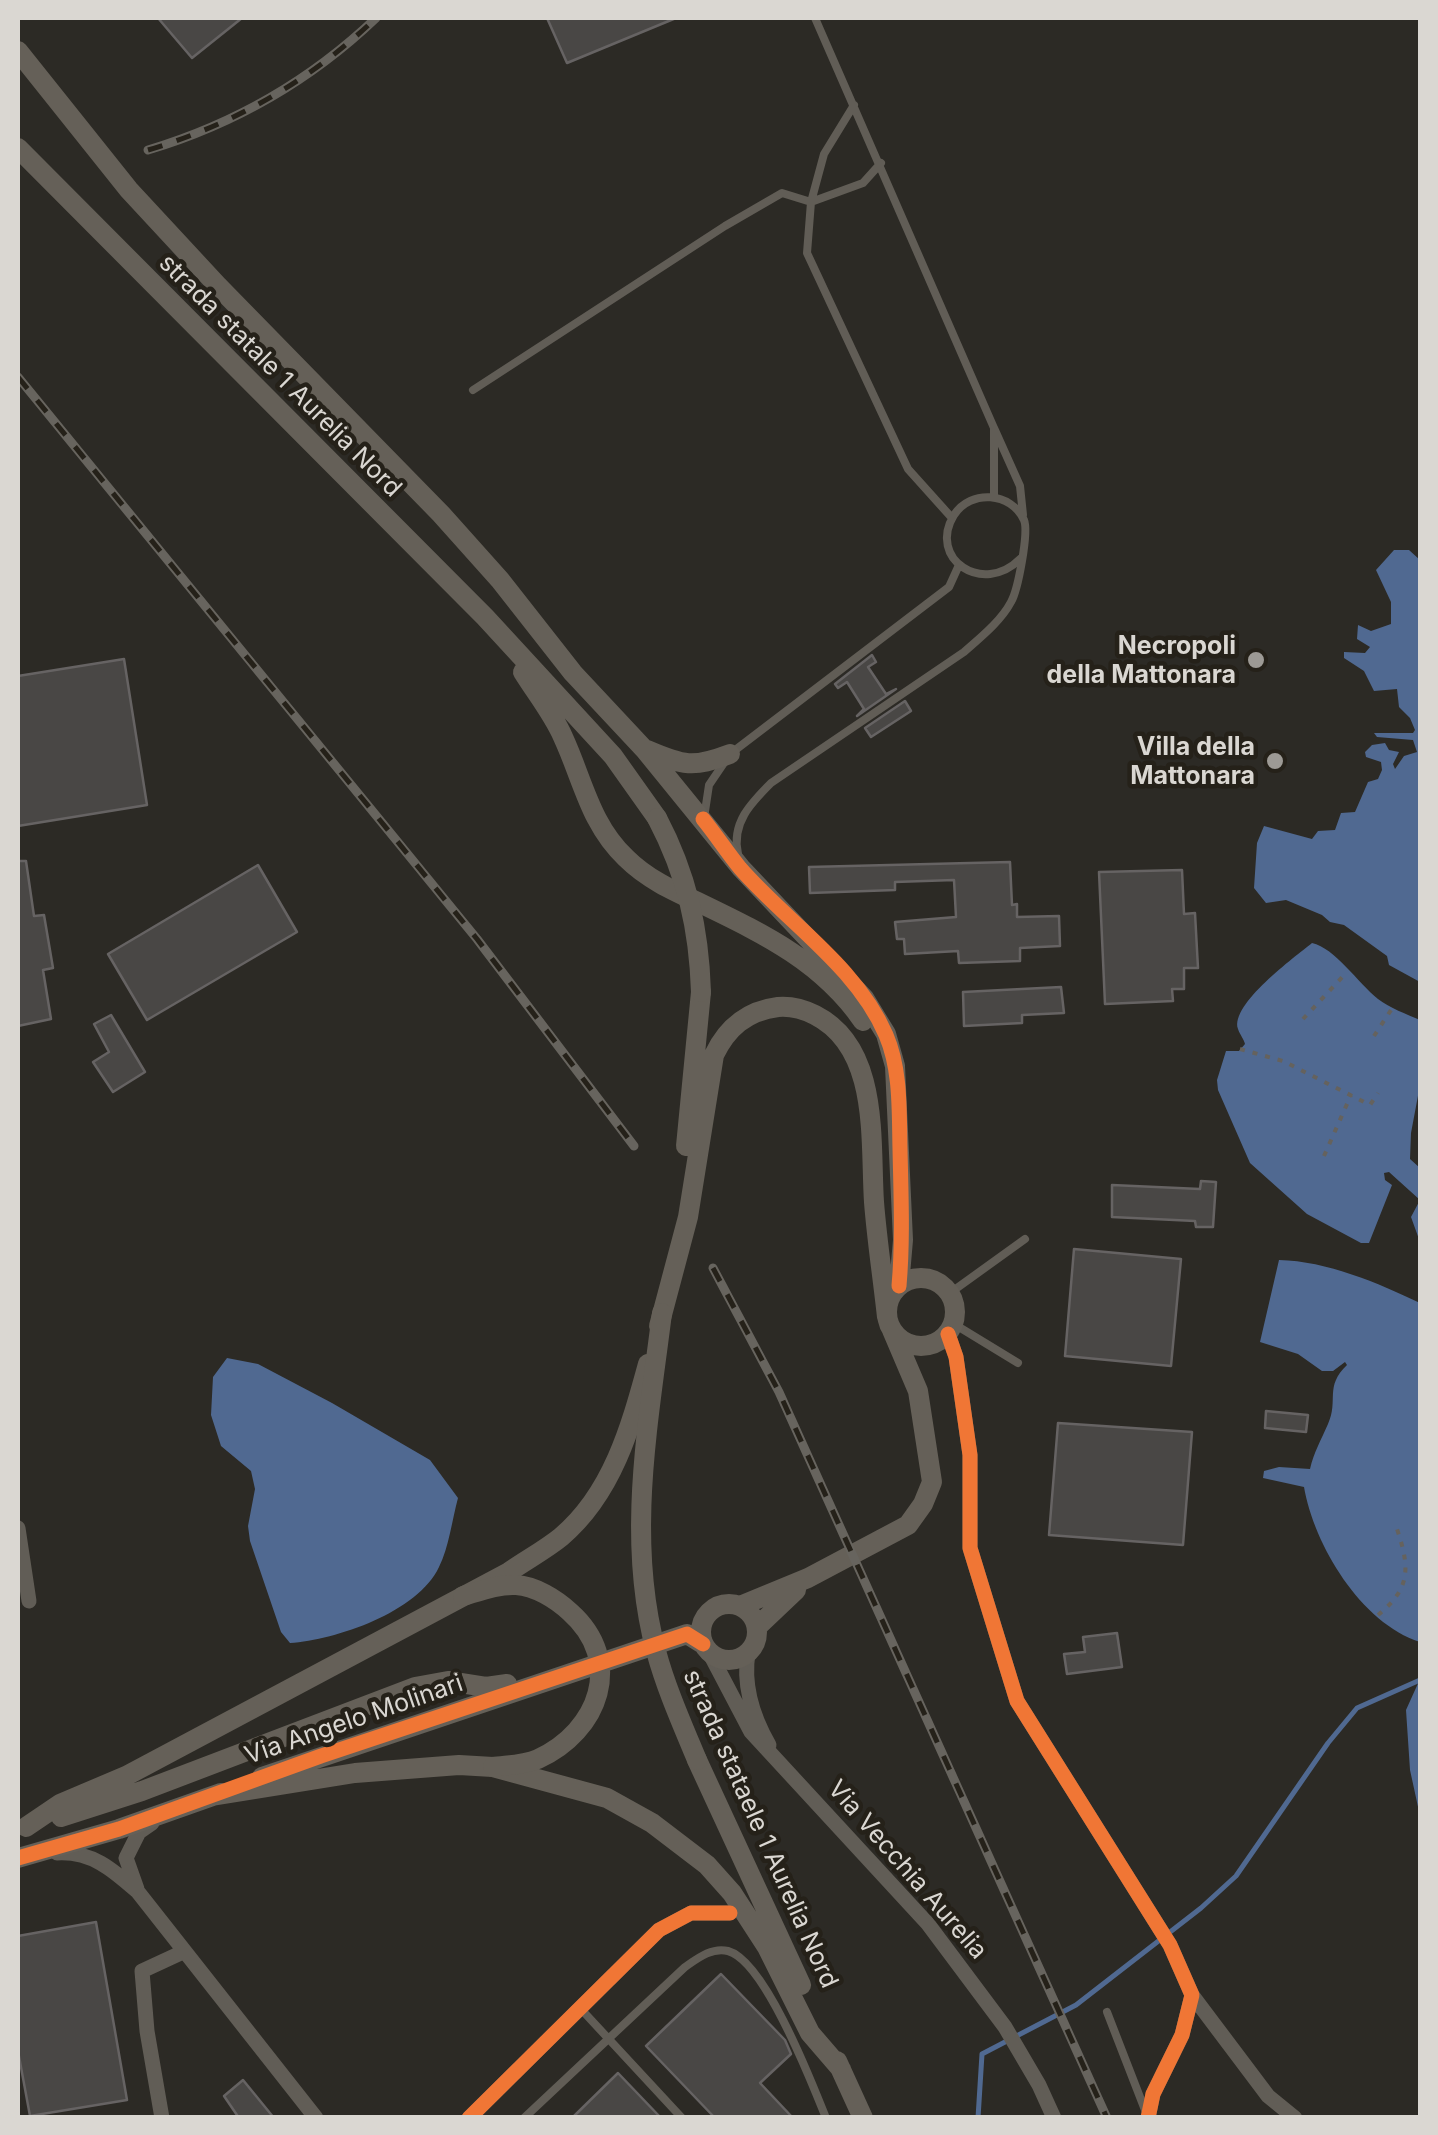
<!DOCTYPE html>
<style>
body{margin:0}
#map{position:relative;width:1438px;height:2135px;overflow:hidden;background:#2c2a25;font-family:Inter,sans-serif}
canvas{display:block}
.frame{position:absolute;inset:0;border:20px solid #dad7d2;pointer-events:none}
</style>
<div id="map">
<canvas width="1438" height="2135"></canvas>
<div class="frame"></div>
</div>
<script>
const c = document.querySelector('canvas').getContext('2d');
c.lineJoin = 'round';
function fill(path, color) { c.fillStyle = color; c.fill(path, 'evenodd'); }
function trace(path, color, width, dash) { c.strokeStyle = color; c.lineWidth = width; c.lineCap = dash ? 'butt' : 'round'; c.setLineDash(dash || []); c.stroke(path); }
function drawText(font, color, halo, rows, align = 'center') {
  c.font = font + ' Inter,sans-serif'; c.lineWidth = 9; c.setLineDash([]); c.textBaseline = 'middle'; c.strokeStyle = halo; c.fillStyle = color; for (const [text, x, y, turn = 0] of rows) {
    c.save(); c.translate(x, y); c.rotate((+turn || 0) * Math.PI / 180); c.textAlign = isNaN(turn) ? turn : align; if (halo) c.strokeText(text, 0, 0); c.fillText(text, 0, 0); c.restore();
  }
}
const water = new Path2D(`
 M1394,550H1409L1420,560V982L1389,965L1387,956L1344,925L1330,922L1322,915L1286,900L1266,903L1254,888L1257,843L1264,826L1312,839L1318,831L1335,830L1341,813L1355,812L1368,782L1378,779L1382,770L1381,762L1366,757L1365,752L1372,745L1385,743L1389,750L1399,752L1393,764L1395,769L1404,756L1417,752L1413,740L1377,737L1374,733H1413L1415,730L1410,718L1399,707L1397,689L1374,691L1364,671L1344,658V652L1365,653L1370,647L1357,639L1358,625L1371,631L1391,624V602L1376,570Z
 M1312,943C1335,948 1358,983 1378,999C1390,1008 1406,1014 1420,1020V1085L1411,1133L1410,1159L1420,1168V1242L1411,1217L1420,1200L1389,1172L1384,1173L1385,1180L1392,1185L1369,1243H1361L1307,1214L1250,1163L1218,1090L1217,1080L1226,1051H1239L1245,1044C1244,1039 1240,1035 1238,1029C1230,1004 1295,957 1312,943Z
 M1279,1260C1327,1261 1378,1283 1420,1303V1642C1361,1623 1314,1545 1304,1487L1263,1478L1264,1471L1279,1467L1310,1469C1314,1452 1321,1440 1328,1424C1339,1400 1324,1387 1347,1365L1345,1362L1333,1371H1322L1298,1354L1260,1342Z
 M227,1358L258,1364L332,1403L430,1460L458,1498C452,1520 449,1547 439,1567C418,1612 336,1640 290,1643L281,1632L250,1541L248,1526L255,1489L251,1471L221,1446L211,1415L213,1377Z
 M1420,1679V1816L1410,1770L1406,1710Z`);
const stream = new Path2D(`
 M978,2118L982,2054L1076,2005L1201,1908L1236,1876L1328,1743L1357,1708L1420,1680`);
const building = new Path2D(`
 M158,18H242L192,58Z
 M547,18H676L567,63Z
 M872,655L876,662L868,667L886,694L896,689L857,716L864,709L847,682L838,688L835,684Z
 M124,659L147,805L18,826V676Z
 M905,701L911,711L871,737L865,728Z
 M18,861H26L34,916L44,915L53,968L43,970L51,1019L18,1026Z
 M1010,862L1012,905L1017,904V917L1059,916L1060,946L1020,948V961L959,963L958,951L905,954L904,939H897L895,922L956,917L954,880L895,882V890L810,893L809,867Z
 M258,865L297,932L147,1020L108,954Z
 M1182,870L1184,914L1195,913L1198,968H1184V989H1172L1173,1001L1105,1004L1099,872Z
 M1061,987L1064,1013L1022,1015V1023L964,1026L963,992Z
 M111,1015L145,1072L113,1092L93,1062L109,1052L94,1024Z
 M1201,1181L1216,1182L1213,1227H1196L1195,1221L1112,1217V1185L1200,1189Z
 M1074,1249L1181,1259L1171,1366L1065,1356Z
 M1266,1411L1308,1415L1306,1432L1265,1428Z
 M1058,1423L1192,1432L1183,1545L1049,1535Z
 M1117,1633L1122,1667L1067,1674L1064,1654L1085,1652L1083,1637Z
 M96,1922L127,2100L30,2116L18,2051V1936Z
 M721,1974L785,2040L791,2054L760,2083L793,2118H715L646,2046Z
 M618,2073L661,2118H572Z
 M243,2080L274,2118H239L224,2096Z`);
const path = new Path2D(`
 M1303,1019L1347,972
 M1374,1036L1393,1007
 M1240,1049L1283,1061L1370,1105L1378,1093
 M1324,1156L1351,1095
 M1378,1615C1411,1588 1410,1568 1397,1529`);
const lane = new Path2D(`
 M815,18L994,428
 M854,105L824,154L811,202L863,183L881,163
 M473,390L725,226L782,193L811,202L807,253L908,469L952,518
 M994,497V428L1020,486L1023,515
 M704,818L709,785L730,754L949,587L959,565
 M738,854C731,823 751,803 771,783L964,652C981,637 1001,621 1011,602C1018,590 1029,532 1024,520C1011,492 971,489 954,515C927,559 983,596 1020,559
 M950,1293L1025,1239
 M954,1324L1018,1363
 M580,2008L682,2118
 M1107,2012L1145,2110
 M524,2118L685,1967C698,1958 712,1947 728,1951C765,1961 812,2083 826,2118`);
const street = new Path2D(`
 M948,1334L956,1357L970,1455V1548L1017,1701L1170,1945L1192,1995L1182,2035L1153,2094L1148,2118
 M18,1528L29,1601
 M709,1652L751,1732L928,1924L1005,2027L1039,2085L1054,2118
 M748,1653C743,1684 753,1717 769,1745
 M57,1853C92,1851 113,1870 138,1892L316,2118
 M137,1889L126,1858L139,1832L152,1823
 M1192,1995L1268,2096L1295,2118
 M162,2118L147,2031L142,1971L183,1952
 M469,2118L659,1930L691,1913H730`);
const secondary = new Path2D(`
 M18,51L129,190L218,286L441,514L500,580L573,673L645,750L741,868L864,998L886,1034L895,1066L903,1240L899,1286
 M18,148L485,617L613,756L657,818
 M523,672C536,693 553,714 563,737C583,780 590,824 626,858C648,880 676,892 704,905C766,935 823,963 863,1021
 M647,750C684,766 693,768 730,754
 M686,1146L701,992
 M887 1312a34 34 0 1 1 68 0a34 34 0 1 1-68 0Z
 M659,1326L688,1217L714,1055C727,1028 746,1011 778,1007C790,1006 803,1009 815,1015C880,1048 870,1140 874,1202C877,1241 883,1279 887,1317
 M701 1632a28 28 0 1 1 56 0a28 28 0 1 1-56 0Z
 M740,1606L808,1578L908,1525L923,1504L932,1482L918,1391L892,1330
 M757,1627L796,1590
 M697,1760L801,1985
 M262,1777L687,1634L703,1644
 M212,1796L355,1773L459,1765L493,1767L607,1798L652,1823L707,1865L732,1893L767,1947L810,2033L841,2069
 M61,1817L142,1791L415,1687L448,1681L486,1687L507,1684
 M26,1827L60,1804L126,1776L509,1572C526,1560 545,1550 561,1537C613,1493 631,1426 648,1364
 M18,1858L119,1829L221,1793
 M837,2061L863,2118`);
const rail = new Path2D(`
 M148,150C235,124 311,80 376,18
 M18,377L477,939L634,1146
 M713,1268L779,1392L1107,2118`);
const secondaryBridge = new Path2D(`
 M657,818C687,875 699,929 701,992
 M662,1313C648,1426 626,1539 656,1651C666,1688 682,1724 697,1760
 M463,1596C480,1591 498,1584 516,1585C535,1586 556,1599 570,1612C625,1661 599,1731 538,1759C525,1765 507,1765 493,1767`);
const cycleway = new Path2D(`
 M703,819C716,835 727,852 740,868C787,922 857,967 886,1035C901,1070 899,1111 900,1149C901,1195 903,1240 899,1286
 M948,1334L956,1357L970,1455V1548L1017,1701L1170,1945L1192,1995L1182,2035L1153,2094L1148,2118
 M18,1858L119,1829L321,1756L687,1634L703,1644
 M469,2118L659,1930L691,1913H730`);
const markers = [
 [1256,660,10,"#9d9a95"],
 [1275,761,10,"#9d9a95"]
];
const streetNames = [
 ["strada statale 1 Aurelia Nord",280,376,45],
 ["Via Angelo Molinari",354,1720,-19],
 ["strada stataele 1 Aurelia Nord",760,1829,66],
 ["Via Vecchia Aurelia",907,1870,49]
];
const poiNames = [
 ["Necropoli",1236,646],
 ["della Mattonara",1236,675],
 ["Villa della",1255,747],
 ["Mattonara",1255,776]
];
fill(water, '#506991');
trace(stream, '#506991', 5);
fill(building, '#494745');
trace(building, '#666363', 2.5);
trace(path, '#65625d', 4, [5, 8]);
trace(lane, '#615d56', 8);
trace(street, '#615d56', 15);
trace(secondary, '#656058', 20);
trace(rail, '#67645e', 9);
trace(rail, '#252119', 5, [15]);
trace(secondaryBridge, '#656058', 20);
trace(cycleway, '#f07635', 15);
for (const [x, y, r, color] of markers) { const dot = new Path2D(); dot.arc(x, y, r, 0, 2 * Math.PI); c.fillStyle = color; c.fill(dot); trace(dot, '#252119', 4); }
drawText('25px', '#dad7d2', '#252119', streetNames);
drawText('bold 25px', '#dad7d2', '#252119', poiNames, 'right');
</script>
